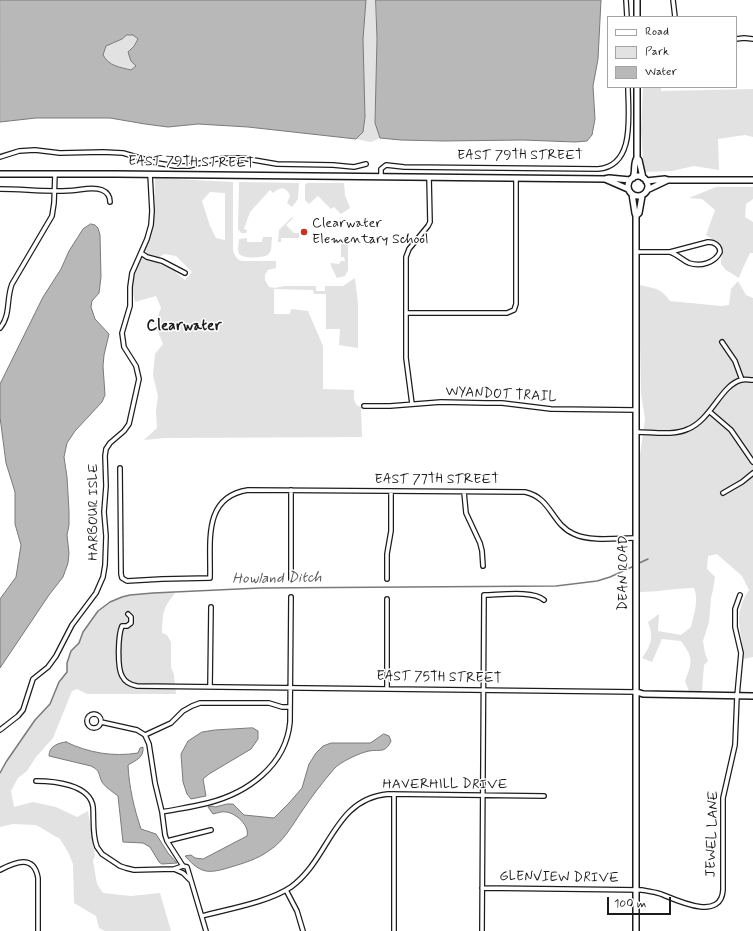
<!DOCTYPE html>
<style>
body{margin:0}
#map{position:relative;width:753px;height:931px;overflow:hidden;background:#fff;font-family:Mynerve,sans-serif}
canvas{display:block}
.legend{position:absolute;left:607px;top:16px;width:130px;height:72px;box-sizing:border-box;background:#fff;border:1px solid #a4a4a4;margin:0;padding:5px 7px;list-style:none;font-size:12px;color:#1c1c1c}
.legend li{display:flex;align-items:center;gap:8px;height:20px}
.legend b{width:20px;border:1px solid #a4a4a4}
.scale{position:absolute;left:607px;top:897px;width:64px;height:18px;box-sizing:border-box;border:2px solid #1c1c1c;border-top:0;padding-left:5px;font-size:12px;line-height:14px;white-space:nowrap;color:#1c1c1c;-webkit-text-stroke:3px #fff;paint-order:stroke}
</style>
<div id="map">
<canvas width="753" height="931"></canvas>
<ul class="legend">
<li><b style="height:5px;background:#fff"></b>Road</li>
<li><b style="height:11px;background:#e2e2e2"></b>Park</li>
<li><b style="height:11px;background:#b8b8b8"></b>Water</li>
</ul>
<div class="scale">100 m</div>
</div>
<script>
const c = document.querySelector('canvas').getContext('2d');
c.lineJoin = 'round';
function fill(path, color) { c.fillStyle = color; c.fill(path, 'evenodd'); }
function trace(path, color, width, dash) { c.strokeStyle = color; c.lineWidth = width; c.lineCap = dash ? 'butt' : 'round'; c.setLineDash(dash || []); c.stroke(path); }
function drawText(font, color, halo, rows, align = 'center') {
  c.font = font + ' Mynerve,sans-serif'; c.lineWidth = 3; c.setLineDash([]); c.textBaseline = 'middle'; c.strokeStyle = halo; c.fillStyle = color; for (const [text, x, y, turn = 0] of rows) {
    c.save(); c.translate(x, y); c.rotate((+turn || 0) * Math.PI / 180); c.textAlign = isNaN(turn) ? turn : align; if (halo) c.strokeText(text, 0, 0); c.fillText(text, 0, 0); c.restore();
  }
}
const green = new Path2D(`
 M366,0H376L377,39L375,123L380,138L371,142L356,139L363,132L365,117L363,39Z
 M127,35H133L138,39L128,52L136,66L131,70C119,67 109,66 102,55L106,46L122,39Z
 M643,87H661V91L753,89V137L745,135L718,139L719,170L694,166L672,171L644,172L641,130Z
 M155,178L233,182V249C234,255 236,259 242,261H276V268L268,270L265,275V280L269,287L275,288L284,286H316V291H325V286H343L355,278L358,304V348L339,345L340,329H326V294H314L313,290L274,289V314H290L291,309L308,311L323,346V389L354,390C354,398 353,405 361,407L362,437L165,438L144,440L157,428L156,411L158,396L153,375L155,354L163,344L155,324L161,308L156,296L135,302C130,287 135,270 143,256L174,271L185,280L192,272L176,256L164,254L158,258L149,255L144,250C156,226 154,205 155,178ZM210,192L225,193V240L216,238L210,226L202,201Z
 M239,182L299,183L298,199L292,207L287,203L290,196C287,186 279,187 273,193L270,190L250,212L244,229L247,230V231L246,233H241L238,229Z
 M307,183H344L345,195L350,208L341,214L334,207L331,209L318,196L309,204L305,200V185Z
 M716,187H753V199L746,204L745,217L753,222V253H750L742,270L739,278L726,270L721,264L722,246L706,235L715,210L702,199L689,198Z
 M292,217L293,218L286,225L294,233H299V238H281V242H278L279,230Z
 M263,237H272L271,250L268,255C261,258 245,259 239,254L238,250L239,239L247,238V242H262Z
 M341,238H348V270L345,276L337,278L331,266V263L339,264L341,261H345L344,257H341Z
 M738,281L746,295L753,298V657L743,659C744,629 730,619 749,590L742,576L717,554L708,556L707,569L715,577L713,590L711,598L709,622L703,641L705,653L708,661L704,665L702,691H689L685,681C693,661 693,658 681,641L662,639L652,662L642,658C651,645 654,638 648,622L659,614L658,631L681,635L691,627C694,614 699,600 694,588C676,588 658,592 640,592V455L645,419L641,394L639,285C654,288 661,288 670,301L721,306L729,305L731,289Z
 M153,593H175C162,610 163,612 162,633L167,635L171,642V667L174,675L176,694H87L77,689L72,691L53,738L36,757L27,771L18,778L11,791L14,807L33,802L56,807L77,817L88,811L95,856L93,861L97,884L103,893L131,896L160,893L171,931H105L99,928L96,916L74,903L73,864L68,852L60,839L36,825L13,824L0,827V773L6,762L35,720L50,704L59,682L67,672V663L71,651L78,643L83,632L98,611L110,602L130,595Z`);
const water = new Path2D(`
 M0,0H366L363,39L365,117L363,132L356,139L248,127L198,124L168,127L145,124L110,118H36L0,122ZM127,35H133L138,39L134,46L128,52L131,61L136,66L131,70C119,67 109,66 103,55L106,46L122,39Z
 M376,0H601L598,59L593,86L595,119L592,135L587,141L575,142L523,140L443,141L401,140L380,138L375,123L377,39Z
 M91,224L95,225L98,228L100,235L101,277L99,293L92,301L91,307L95,319L109,334L104,355L103,366L105,395L102,402L75,431L67,443L64,457L67,477L69,511V525L67,535L69,553L68,563L63,577L49,595L0,668V599L16,577L21,545L15,524V492L6,463L0,417V384L43,297L61,269L69,251L83,229Z
 M253,728L258,731V739L251,749L209,774L203,779L206,796L191,799L187,794L183,782L181,754L188,741L202,732L215,730Z
 M384,734L389,736L391,741C385,754 380,749 369,751C359,753 340,762 334,769C322,783 312,796 302,811C293,824 284,841 270,850C258,859 244,863 231,867C208,874 201,874 185,856L191,855L195,858L203,859L247,836C250,826 236,813 226,812C222,811 218,813 213,814L208,807L212,806L215,807L227,804H233L244,815L274,818L289,803L302,788L309,764L316,753L323,746L331,743H370Z
 M66,742C89,753 113,757 138,753L140,748L143,747C144,758 136,760 128,765C129,787 134,808 141,829L156,834L168,853L177,863L162,864L159,862L150,847L143,843L123,842L118,796C113,792 105,787 102,782C98,774 101,771 91,766L49,756C49,746 58,743 66,742Z`);
const stream = new Path2D(`
 M637,564L648,559
 M0,773L6,762L35,720L50,704L59,682L67,672V663L71,651L79,643L83,632L98,611L110,602L122,597L130,595L153,593L260,588L556,586L597,581L610,577L634,566`);
const street = new Path2D(`
 M626,0L627,17
 M673,0L675,17
 M736,39L744,38L753,39
 M0,157L19,151L35,150L60,153L103,152L123,153L157,163L175,166H189L216,159L232,158H242L277,164L333,165L354,167L366,164
 M381,177V169L386,165L404,167L598,169C636,166 628,114 628,87
 M0,189C26,189 51,193 77,190C85,189 94,187 102,190C107,192 110,196 110,202
 M708,242C715,242 720,246 720,252C715,263 700,267 689,263C682,260 677,254 670,252Z
 M636,252H670
 M141,253L147,257L162,261L185,273
 M406,313H507L514,310L516,304V178
 M0,328C11,315 6,299 12,284L52,216L54,203L55,174
 M722,342L735,361L742,380
 M412,404L406,358V257L409,249L428,226L430,222L429,177
 M364,406H390L441,402L486,403H502L551,409L636,410
 M710,412L731,430L753,462
 M636,432C653,432 673,436 688,429C711,420 721,385 741,380C745,379 749,380 753,380
 M120,468L121,574L122,578L127,581L162,579L210,578C211,543 202,497 248,490L525,492C552,498 551,524 574,534C591,542 617,538 636,538
 M464,492L466,513L480,543L482,551L483,566
 M723,493L742,482L753,473
 M291,579V490
 M387,579V554L391,531V491
 M128,614L131,617V623L127,626H122C118,635 117,667 122,676C125,682 131,685 137,686L637,692
 M210,687L211,607
 M387,689V599
 M87 721a7 7 0 1 1 14 0a7 7 0 1 1-14 0Z
 M101,722L137,730L145,735L149,744L155,783L162,812L165,835L167,841L183,866
 M0,730L18,716L23,710L33,679L48,667L56,656L72,625L96,593L103,577L105,565L106,536L104,512L106,486L105,456L106,449L110,443L124,431L129,424L139,379L136,366L124,347L122,333L130,306V287L132,273L147,239L151,225L152,211L150,174
 M145,735L171,723L183,711L192,706L200,703H269L282,707H290
 M36,781C53,781 90,784 93,807C94,820 92,835 97,847L102,854L120,866L126,868L134,870L174,869L183,873L190,880
 M394,794V931
 M162,812C177,809 193,807 208,803C247,793 286,766 290,722L291,597
 M167,841L211,830
 M174,869L183,866L187,867L206,931
 M0,870C15,862 34,854 38,878V931
 M482,888L642,890C648,891 655,892 661,894C676,900 721,922 723,890V798L735,745L737,696L741,653L735,627V609L740,595
 M286,890L297,911L303,931
 M202,916C228,909 269,902 291,887C330,859 333,799 388,794L544,796
 M482,931L484,595C499,595 533,590 544,600`);
const secondary = new Path2D(`
 M637,17V0
 M637,158L639,160L643,178
 M0,174H116L605,179L609,178L630,180
 M628 186a10 10 0 1 1 20 0a10 10 0 1 1-20 0Z
 M633,178C636,171 633,163 637,158V87
 M605,179L628,189
 M646,181L665,179L668,180H753
 M647,190L668,180
 M632,194L635,213L636,216V931
 M636,216L639,213L642,196
 M637,692L643,694L753,696`);
const markers = [
 [304,232,4,"#c8321e"]
];
const streetNames = [
 ["EAST 79TH STREET",520,156],
 ["EAST 79TH STREET",191,163,1],
 ["WYANDOT TRAIL",501,395,3],
 ["EAST 77TH STREET",437,480],
 ["HARBOUR ISLE",94,512,-90],
 ["DEAN ROAD",624,573,-90],
 ["EAST 75TH STREET",439,678,1],
 ["HAVERHILL DRIVE",445,785],
 ["JEWEL LANE",713,834,-88],
 ["GLENVIEW DRIVE",559,878,1]
];
const poiNames = [
 ["Clearwater",312,224],
 ["Elementary School",312,240]
];
const neighbourhoodNames = [
 ["Clearwater",184,327]
];
const waterNames = [
 ["Howland Ditch",277,579,-1]
];
fill(green, '#e2e2e2');
fill(water, '#b8b8b8');
trace(water, '#7a7a7a', 1);
trace(stream, '#7a7a7a', 1.5);
trace(street, '#1c1c1c', 6);
trace(secondary, '#1c1c1c', 8);
trace(street, '#fff', 3.5);
trace(secondary, '#fff', 5);
for (const [x, y, r, color] of markers) { const dot = new Path2D(); dot.arc(x, y, r, 0, 2 * Math.PI); c.fillStyle = color; c.fill(dot); trace(dot, '#fff', 1.5); }
drawText('14px', '#1c1c1c', '#fff', streetNames);
drawText('14px', '#1c1c1c', '#fff', poiNames, 'left');
drawText('bold 15px', '#1c1c1c', '#fff', neighbourhoodNames);
drawText('italic 15px', '#5a5a5a', '#fff', waterNames);
</script>
